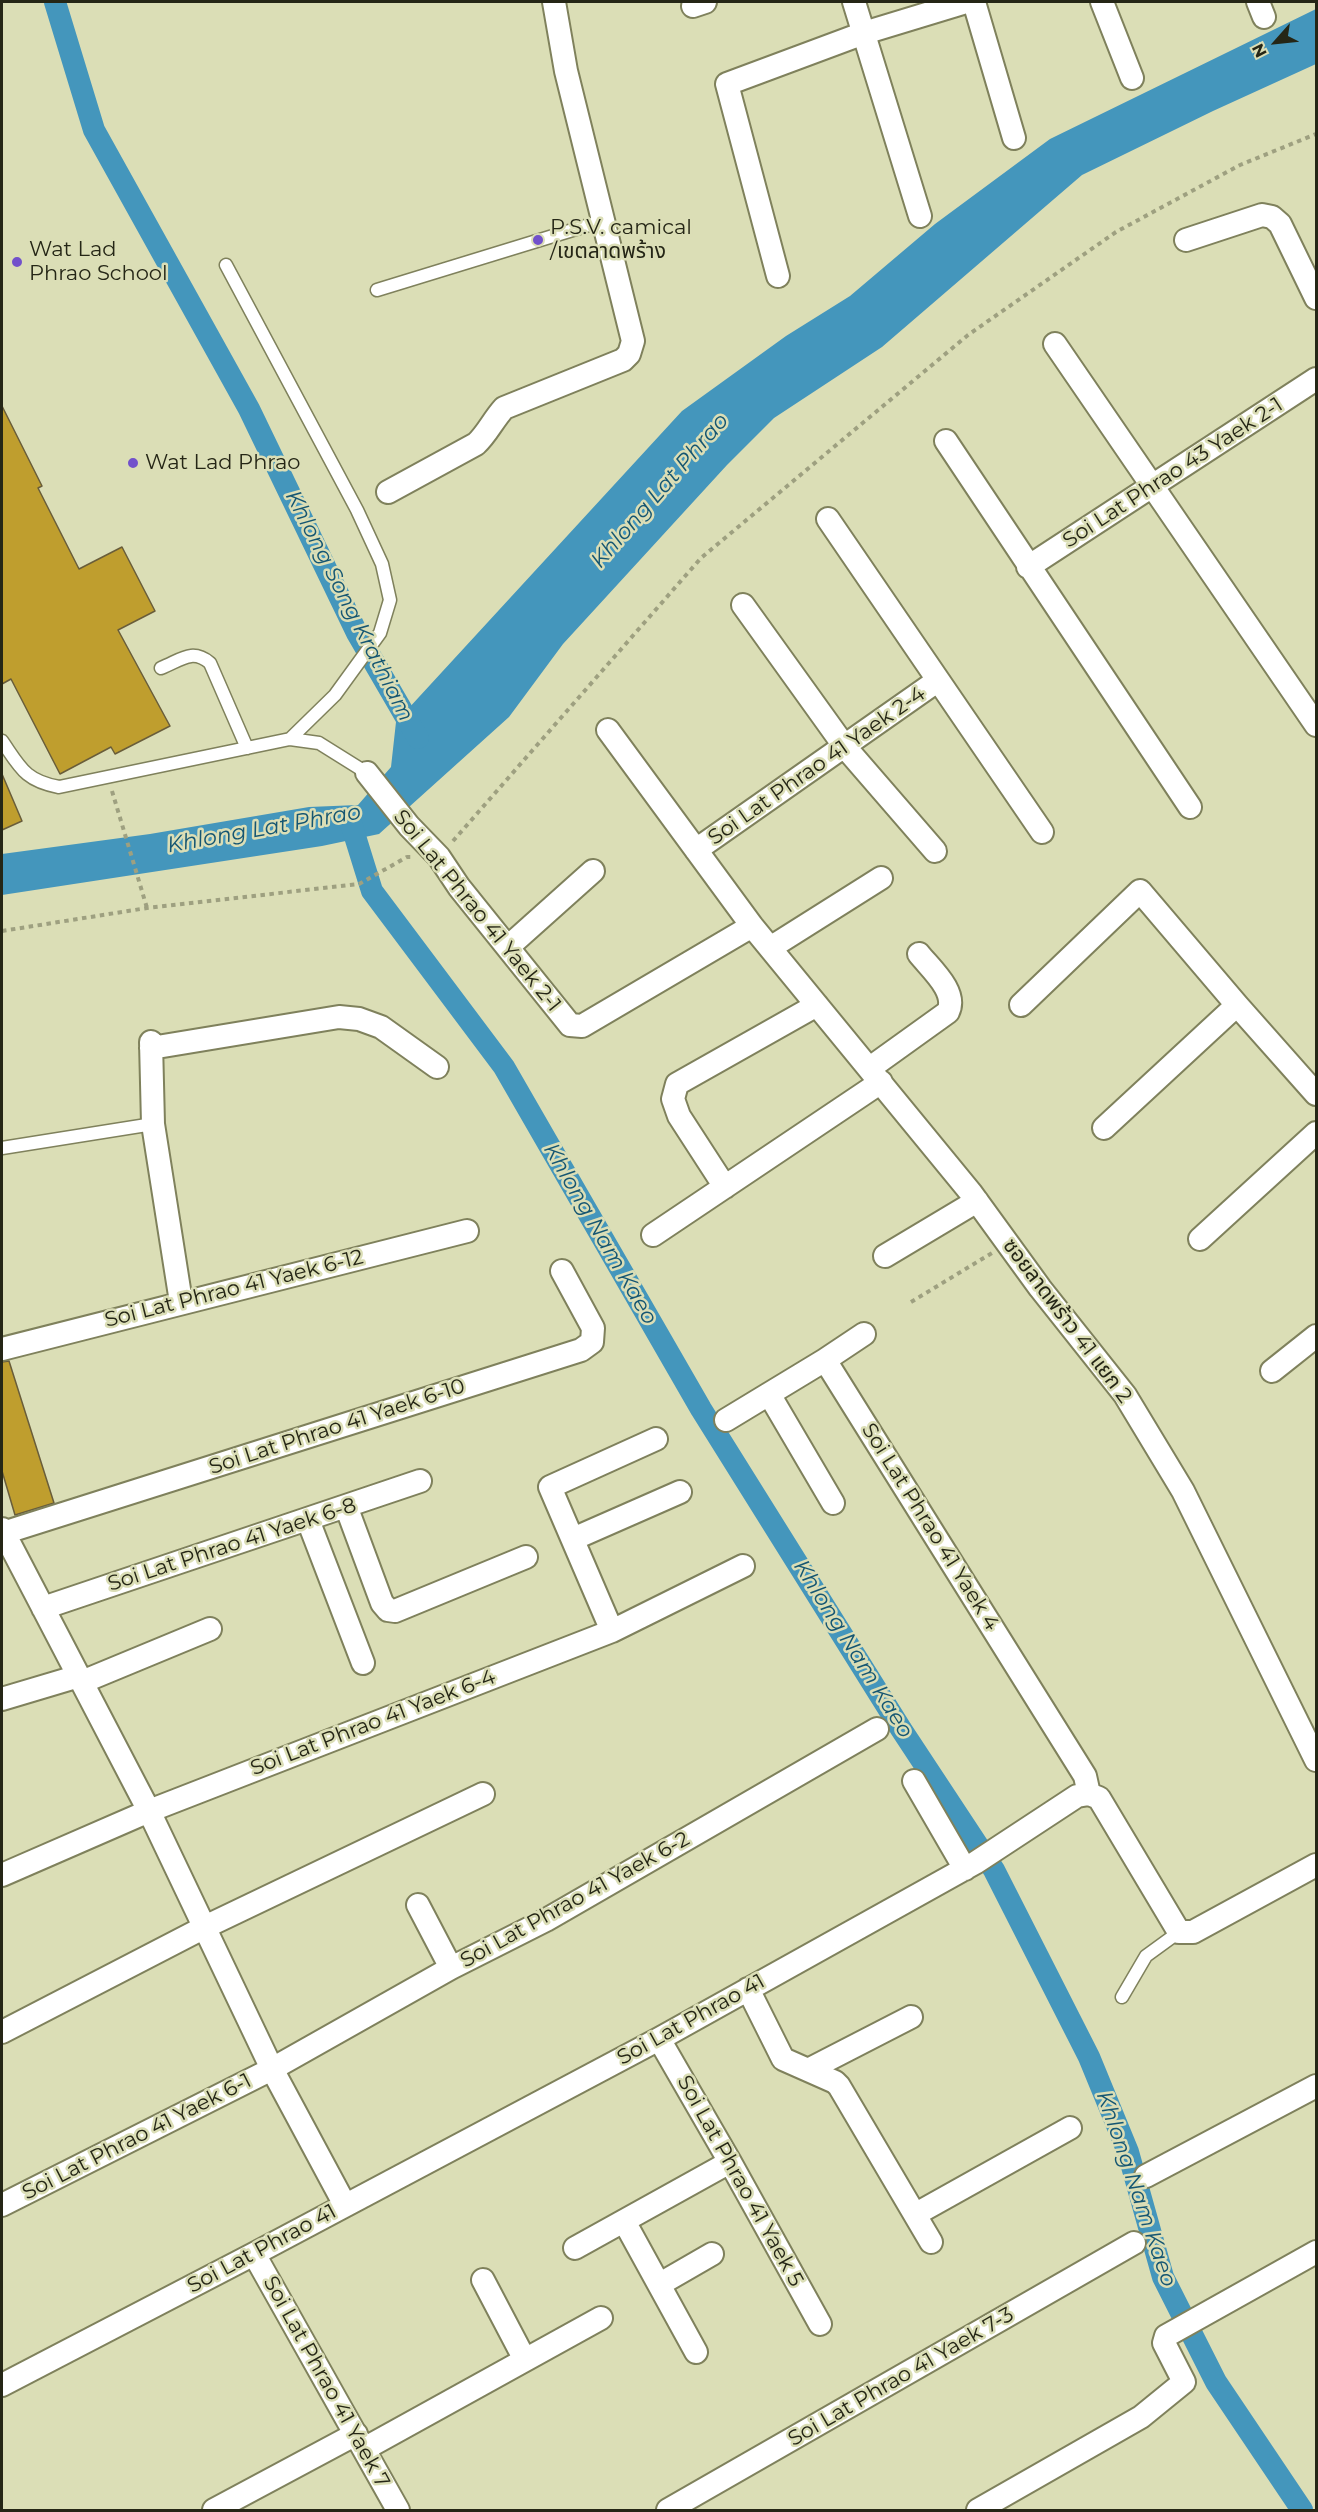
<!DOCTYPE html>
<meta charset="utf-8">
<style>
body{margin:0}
#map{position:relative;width:1318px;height:2512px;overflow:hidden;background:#dbdeb6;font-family:Montserrat,sans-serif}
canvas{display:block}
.frame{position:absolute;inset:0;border:3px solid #252616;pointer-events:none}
.north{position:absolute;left:1246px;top:12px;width:60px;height:60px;-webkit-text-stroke:4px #dbdeb6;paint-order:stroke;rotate:243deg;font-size:16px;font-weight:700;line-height:24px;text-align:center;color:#252616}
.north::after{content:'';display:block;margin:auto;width:21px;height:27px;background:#252616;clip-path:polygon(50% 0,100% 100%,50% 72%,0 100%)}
</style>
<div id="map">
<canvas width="1318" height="2512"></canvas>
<div class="frame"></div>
<div class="north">N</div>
</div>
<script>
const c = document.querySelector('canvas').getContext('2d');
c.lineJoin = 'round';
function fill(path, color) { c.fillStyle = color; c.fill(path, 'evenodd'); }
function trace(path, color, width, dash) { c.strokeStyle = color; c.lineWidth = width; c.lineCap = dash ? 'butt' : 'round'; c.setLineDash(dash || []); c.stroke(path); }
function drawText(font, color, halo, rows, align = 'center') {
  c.font = font + ' Montserrat,"Noto Sans Thai",sans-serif'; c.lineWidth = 5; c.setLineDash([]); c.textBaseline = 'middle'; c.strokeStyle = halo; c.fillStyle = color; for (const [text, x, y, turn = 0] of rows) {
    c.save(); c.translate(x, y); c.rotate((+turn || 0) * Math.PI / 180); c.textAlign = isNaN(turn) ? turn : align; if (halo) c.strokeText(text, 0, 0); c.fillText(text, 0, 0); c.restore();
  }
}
const water = new Path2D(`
 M1316,9V64L1213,111L1082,175L882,347L774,418L727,465L563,644L509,717L379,834L322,846L2,895V854L150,834L309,807L358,805L391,767L396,722L682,411L786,336L850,296L935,224L1050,139Z`);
const canal = new Path2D(`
 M55,2L94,130L249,409L357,633L418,738
 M349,817L372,891L504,1067L701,1409L901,1729L994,1870L1089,2057L1128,2152L1163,2277L1216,2382L1302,2510`);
const building = new Path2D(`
 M2,406L42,486L38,488L79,569L122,547L155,611L118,630L170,726L115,754L111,747L60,774L11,679L2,684Z
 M2,774L22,821L2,830Z
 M9,1361L54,1503L15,1515L2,1471V1362Z`);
const path = new Path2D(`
 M112,791L147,908
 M453,841L701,558L968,335L1116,232L1240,165L1316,134
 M2,931L147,908L359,884L407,857H411
 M911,1302L992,1253`);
const service = new Path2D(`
 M226,265L357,510L382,564L390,600L380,633L335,695L290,739
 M377,290L602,221
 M161,668C181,660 192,648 210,663L247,748
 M2,741C20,767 25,781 59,787L290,739L319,743L367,773
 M2,1148L153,1124
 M1122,1997L1146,1956L1179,1932`);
const minor = new Path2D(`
 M854,2L920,216
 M974,2L1014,138
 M1102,2L1132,78
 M1258,2L1264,17
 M693,6L705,2
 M1186,240L1262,215L1272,217L1280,224L1316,298
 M778,276L727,84L864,33L966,2
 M1055,344L1316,725
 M946,441L1190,807
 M388,492L476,444C487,434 493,420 504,408L623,360L629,354L633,341L566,71L554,2
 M828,519L1042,832
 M1028,567L1316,379
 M743,605L845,747L935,851
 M608,730L752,926L971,1193L1040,1288L1125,1395L1183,1491L1316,1760
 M367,773L409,826L439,857L459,887L570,1025L582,1026L752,926
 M696,850L937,681
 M508,947L593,871
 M770,948L881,878
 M1021,1005L1140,891L1237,1005L1316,1094
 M151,1042L153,1124L181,1302
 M151,1048L339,1017L359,1019L381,1027L437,1067
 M870,1068L948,1012C958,992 931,969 919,954
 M1104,1128L1237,1005
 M725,1187L679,1116L673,1099L677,1084L817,1005
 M653,1235L881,1082
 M1200,1239L1316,1133
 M885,1256L977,1201
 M2,1349L467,1231
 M825,1360L864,1334
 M1272,1371L1316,1336
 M769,1394L833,1503
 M726,1420L825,1360L1085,1776L1089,1794
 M346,1506L382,1603L388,1610L395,1611L526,1557
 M308,1520L363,1663
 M2,1529L149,1811L272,2069L345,2205
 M3,1533L581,1350L592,1342L593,1328L562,1271
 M573,1539L680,1492
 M43,1608L420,1481
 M612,1631L550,1487L656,1439
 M82,1682L210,1629
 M2,1699L79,1676
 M914,1781L965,1869
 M2,1875L149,1811L612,1631L743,1566
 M418,1905L451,1968
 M748,1989L783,2059L835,2082L839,2086L931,2242
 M2,2032L205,1927L483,1794
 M659,2039L730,2162L820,2324
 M808,2070L911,2017
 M1146,2176L1316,2086
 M2,2205L272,2069L451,1968L546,1920L877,1729
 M916,2214L1070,2128
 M624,2221L696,2352
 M575,2248L730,2162
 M254,2254L398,2510
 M483,2280L525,2360
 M660,2284L712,2254
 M2,2385L254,2254L659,2039L975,1863L1077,1796L1089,1794L1099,1798L1179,1932H1193L1316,1865
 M364,2449L601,2318
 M214,2510L356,2434
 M668,2510L1134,2243
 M978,2510L1141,2417L1184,2382L1164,2343L1166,2336L1316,2252`);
const markers = [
 [538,240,6,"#7251cb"],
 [17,262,6,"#7251cb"],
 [133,463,6,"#7251cb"]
];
const poiNames = [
 ["P.S.V. camical",550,228],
 ["/เขตลาดพร้าง",550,252],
 ["Wat Lad",29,250],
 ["Phrao School",29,274],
 ["Wat Lad Phrao",145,463]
];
const streetNames = [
 ["Soi Lat Phrao 43 Yaek 2-1",1173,473,-33],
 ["Soi Lat Phrao 41 Yaek 2-4",817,766,-35],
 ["Soi Lat Phrao 41 Yaek 2-1",477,911,51],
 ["Soi Lat Phrao 41 Yaek 6-12",234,1289,-14],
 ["ซอยลาดพร้าว 41 แยก 2",1067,1321,53],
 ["Soi Lat Phrao 41 Yaek 6-10",337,1427,-18],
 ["Soi Lat Phrao 41 Yaek 4",930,1527,58],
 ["Soi Lat Phrao 41 Yaek 6-8",232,1545,-18],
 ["Soi Lat Phrao 41 Yaek 6-4",373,1723,-21],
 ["Soi Lat Phrao 41 Yaek 6-2",575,1900,-29],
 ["Soi Lat Phrao 41",691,2020,-29],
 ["Soi Lat Phrao 41 Yaek 6-1",137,2137,-27],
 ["Soi Lat Phrao 41 Yaek 5",740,2181,61],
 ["Soi Lat Phrao 41",262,2249,-28],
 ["Soi Lat Phrao 41 Yaek 7-3",901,2377,-30],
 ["Soi Lat Phrao 41 Yaek 7",326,2382,61]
];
const waterNames = [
 ["Khlong Lat Phrao",660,491,-49],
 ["Khlong Song Krathiam",349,606,63],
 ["Khlong Lat Phrao",264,829,-10],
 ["Khlong Nam Kaeo",600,1234,60],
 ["Khlong Nam Kaeo",853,1649,58],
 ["Khlong Nam Kaeo",1136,2189,71]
];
fill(water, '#4496bc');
trace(canal, '#4496bc', 22);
fill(building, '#bf9e2e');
trace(building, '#695d3a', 1.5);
trace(service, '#7f815c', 15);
trace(minor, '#7f815c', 26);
trace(path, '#9ea080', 4, [4.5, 4.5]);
trace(service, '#fff', 12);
trace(minor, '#fff', 22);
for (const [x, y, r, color] of markers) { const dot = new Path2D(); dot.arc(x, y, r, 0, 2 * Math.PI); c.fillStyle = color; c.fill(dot); trace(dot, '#dbdeb6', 2); }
drawText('21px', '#252616', '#dbdeb6', poiNames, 'left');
drawText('21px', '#252616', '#dbdeb6', streetNames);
drawText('italic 22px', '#155672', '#dbdeb6', waterNames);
</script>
